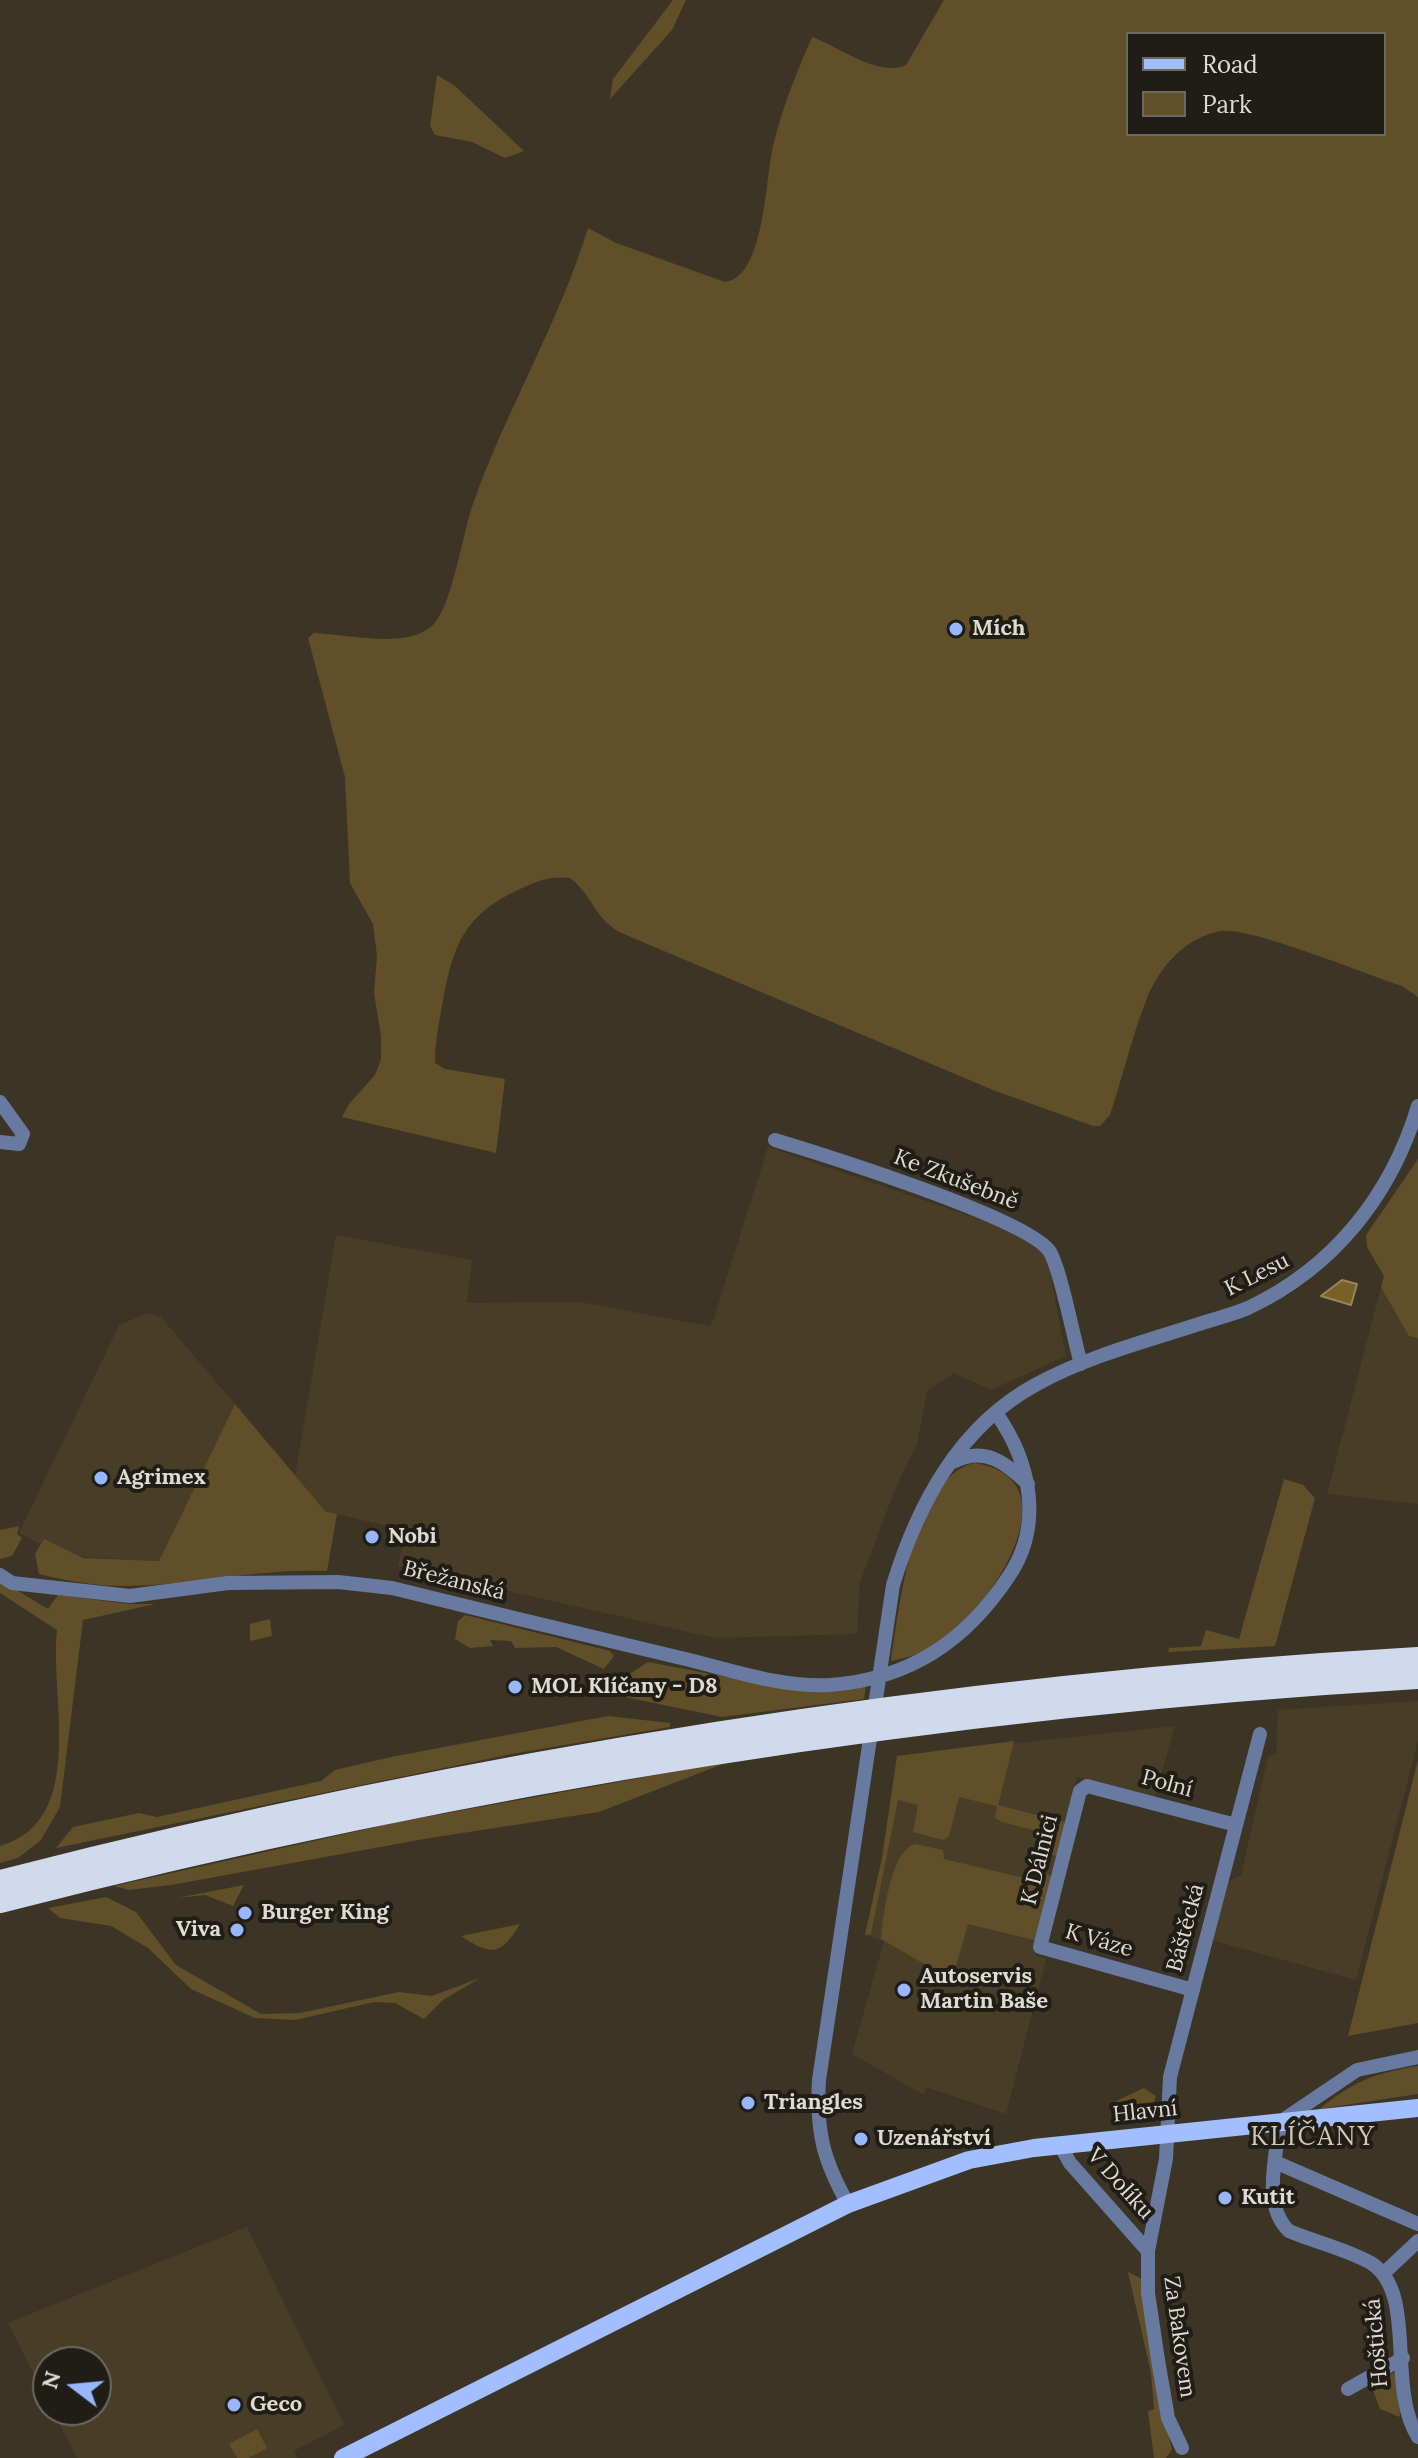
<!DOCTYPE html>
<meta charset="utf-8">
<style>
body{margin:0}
#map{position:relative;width:1418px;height:2458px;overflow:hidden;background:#3c3525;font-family:Lora,serif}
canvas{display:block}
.legend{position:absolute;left:1126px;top:32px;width:260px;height:104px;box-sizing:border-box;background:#201d16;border:2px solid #6d6961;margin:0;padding:10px 14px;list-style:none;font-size:24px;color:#e0dbd2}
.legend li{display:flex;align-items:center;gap:16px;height:40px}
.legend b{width:40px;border:2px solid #6d6961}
.north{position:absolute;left:32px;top:2346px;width:80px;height:80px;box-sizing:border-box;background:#201d16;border:2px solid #6d6961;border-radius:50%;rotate:286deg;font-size:22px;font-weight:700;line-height:32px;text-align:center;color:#e0dbd2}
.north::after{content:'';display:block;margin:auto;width:28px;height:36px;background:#97b6fd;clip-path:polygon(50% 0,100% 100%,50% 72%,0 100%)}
</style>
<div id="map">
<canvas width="1418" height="2458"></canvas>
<ul class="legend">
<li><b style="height:10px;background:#a2befe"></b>Road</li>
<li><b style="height:22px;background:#604f28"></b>Park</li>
</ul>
<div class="north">N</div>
</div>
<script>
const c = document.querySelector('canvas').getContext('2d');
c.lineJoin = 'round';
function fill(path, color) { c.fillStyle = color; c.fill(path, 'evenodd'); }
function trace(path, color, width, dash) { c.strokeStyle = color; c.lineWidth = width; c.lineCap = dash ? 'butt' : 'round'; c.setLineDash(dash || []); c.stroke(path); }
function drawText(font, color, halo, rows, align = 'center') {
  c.font = font + ' Lora,serif'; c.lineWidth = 8; c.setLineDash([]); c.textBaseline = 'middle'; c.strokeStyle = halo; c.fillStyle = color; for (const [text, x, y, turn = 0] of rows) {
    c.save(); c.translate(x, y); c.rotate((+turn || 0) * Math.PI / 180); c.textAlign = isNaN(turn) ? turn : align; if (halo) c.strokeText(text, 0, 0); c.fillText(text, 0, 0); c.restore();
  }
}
const built = new Path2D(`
 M768,1147L1014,1231L1046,1253L1066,1356L991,1390L954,1373L927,1391L917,1444L896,1487L860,1582L857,1634L715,1638L398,1566L406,1531L325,1511L295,1476L336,1235L472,1260L467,1303L580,1302L709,1326L713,1321Z
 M1418,1158V1504L1327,1494L1384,1276Z
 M148,1313L161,1317L235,1404L159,1561L65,1556L19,1533L119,1325Z
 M1418,1701V1741L1356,1980L1211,1940L1227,1882L1241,1875L1268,1757L1276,1754L1278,1710Z
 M1175,1726L1155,1797L1077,1777L1035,1955L1046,1959L1006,2114L926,2087L924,2095L852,2054L884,1941L865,1935L882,1858L897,1756Z
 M247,2227L344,2425L294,2451L297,2458H77L52,2410H96V2362H48V2402L8,2323Z`);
const green = new Path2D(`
 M673,0H686L672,30L610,99L613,79Z
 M944,0H1418V997L1402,986C1368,975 1249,926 1221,931C1186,937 1160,966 1147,998C1132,1036 1123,1076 1110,1115L1100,1126H1093L993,1090L619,932C593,916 594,897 570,878C549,876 537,881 518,890C464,915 453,946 443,1001C439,1022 435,1042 435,1063L445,1069L505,1079L496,1153L342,1117L349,1104L375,1075L381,1059V1036L374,993L377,956L373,924L350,883L345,777L308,638L314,633C348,634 406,650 433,625C452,606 463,532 473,504C506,410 559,323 588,228L616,243L725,282C766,277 765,174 774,142C783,106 797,71 812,37C838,46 879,78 906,65ZM1128,34H1384V134H1128Z
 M437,75L455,86L524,151L505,158L472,142L435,135L430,126Z
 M1418,1159V1338L1409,1336L1381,1287L1384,1276L1367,1247L1366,1235Z
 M235,1404L325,1511L337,1514L327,1571C261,1568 196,1584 130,1586C99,1587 69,1581 39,1574L35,1554L44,1539L83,1558L159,1561Z
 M974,1463C1080,1479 986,1615 937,1645C924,1653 906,1658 891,1661C899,1608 912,1479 974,1463Z
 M1284,1479L1303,1485L1315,1498L1275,1646L1168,1652L1169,1648L1201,1646L1206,1630L1239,1639Z
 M19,1526L17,1534L22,1538L12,1556L0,1559V1530Z
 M0,1580L48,1609L58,1595L129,1604H155L83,1620L60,1807L41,1840L18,1858L0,1863V1846C89,1820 49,1695 57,1630L0,1593Z
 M465,1615L610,1651L614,1656L604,1669L556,1647L515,1648L511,1641L490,1640L493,1646L470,1648L455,1639L458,1621Z
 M270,1619L272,1636L250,1641V1624Z
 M648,1662L784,1688L866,1686L864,1699L722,1717L625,1697L608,1688Z
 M608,1716L670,1723V1727L512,1754L56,1848L73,1827L139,1813L157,1817L321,1781L335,1770L391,1757Z
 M1014,1741L998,1805L1068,1823L1059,1857L1045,1853L1049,1834L1002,1822L995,1818L997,1806L959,1797L949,1836L943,1840L913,1832L918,1805L898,1800L871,1934L865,1935L882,1858L897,1756Z
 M1418,1760V2023L1348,2036Z
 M728,1762L599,1812L430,1838L171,1885L129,1890L114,1886L398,1822Z
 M916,1844L943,1850L944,1859L1037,1881L1040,1873L1053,1876L1038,1941L968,1924L952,1980L881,1939C883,1916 891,1848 916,1844Z
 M244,1885L233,1906L205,1895L177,1898Z
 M106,1897L136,1912L176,1965L261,2014L300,2013L399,1992L432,1996L480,1978L443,2000L424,2019L395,2003L374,2002L295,2020L255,2018L191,1989L148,1948L111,1926L60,1918L48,1908Z
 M520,1924C501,1956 491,1956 461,1936Z
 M1418,2066V2094L1319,2109C1353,2082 1374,2073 1418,2066Z
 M1144,2088L1156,2096L1149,2120L1113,2123L1114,2102Z
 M1128,2272L1142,2279L1152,2365L1172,2449L1166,2458H1154L1148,2411L1154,2409L1151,2373Z
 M1397,2372L1400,2417L1380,2409L1371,2385L1379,2377Z
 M257,2429L267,2448L249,2458H237L229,2444Z`);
const water = new Path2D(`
 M1342,1280L1357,1284L1351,1305L1321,1296Z`);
const minor = new Path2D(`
 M0,1102L23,1134L19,1144L0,1142
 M775,1140C821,1154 1030,1219 1050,1252C1061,1271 1074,1340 1081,1364
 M953,1462C984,1446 1005,1462 1028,1484
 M0,1575L12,1583L130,1596L228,1583L338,1582L392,1588C488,1612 585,1635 681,1658C729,1669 781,1688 830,1685C910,1679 966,1641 1009,1576C1044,1524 1030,1461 996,1413
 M1193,1990L1040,1947L1080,1791L1087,1786L1236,1825
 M1418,2057L1357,2070L1280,2122C1276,2156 1262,2206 1289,2231C1315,2242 1346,2249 1371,2263C1418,2293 1386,2387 1418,2437
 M1060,2145L1070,2163L1148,2251
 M1275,2162L1418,2224
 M848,2204C823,2160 816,2131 819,2080L893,1585C918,1504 959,1426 1037,1384C1086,1357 1143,1342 1196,1325C1213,1319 1232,1315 1248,1308C1333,1268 1391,1196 1418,1106
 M1384,2273L1418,2241
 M1348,2389L1403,2358
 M1182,2448L1168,2418L1158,2360L1148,2293V2251L1166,2159L1170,2077L1260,1734`);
const major = new Path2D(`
 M343,2458L848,2204L969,2160L1034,2148L1418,2108`);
const highway = new Path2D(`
 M0,1881C464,1762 939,1685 1418,1658
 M0,1902C464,1783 939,1706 1418,1678`);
const markers = [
 [956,629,8,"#97b6fd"],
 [101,1478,8,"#97b6fd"],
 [372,1537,8,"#97b6fd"],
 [515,1687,8,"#97b6fd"],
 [245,1913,8,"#97b6fd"],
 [237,1930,8,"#97b6fd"],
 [904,1990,8,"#97b6fd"],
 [748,2103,8,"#97b6fd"],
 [861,2139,8,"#97b6fd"],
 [1225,2198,8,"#97b6fd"],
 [234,2405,8,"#97b6fd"]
];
const poiNames = [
 ["Mích",972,629],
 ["Agrimex",117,1478],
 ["Nobi",388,1537],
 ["MOL Klíčany - D8",531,1687],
 ["Burger King",261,1913],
 ["Viva",221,1930,"right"],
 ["Autoservis",920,1977],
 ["Martin Baše",920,2002],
 ["Triangles",764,2103],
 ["Uzenářství",877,2139],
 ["Kutit",1241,2198],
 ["Geco",250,2405]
];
const streetNames = [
 ["Ke Zkušebně",956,1180,21],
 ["K Lesu",1257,1275,-27],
 ["Břežanská",454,1581,14],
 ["Polní",1167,1784,15],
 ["K Dálnici",1040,1860,-76],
 ["Báštěcká",1186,1928,-75],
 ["K Váze",1099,1941,16],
 ["Hlavní",1145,2112,-6],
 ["V Dolíku",1120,2184,48],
 ["Za Bakovem",1179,2337,82],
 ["Hoštická",1377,2343,-95]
];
const quarterNames = [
 ["KLÍČANY",1313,2138]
];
fill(built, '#483d27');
fill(green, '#604f28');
fill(water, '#786028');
trace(water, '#97855b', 2);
trace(minor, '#697aa1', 14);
trace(major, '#a2befe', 18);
trace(highway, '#d1daed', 22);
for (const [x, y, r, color] of markers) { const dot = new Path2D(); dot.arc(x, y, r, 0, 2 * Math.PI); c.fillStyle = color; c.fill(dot); trace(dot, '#201d16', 3); }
drawText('bold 22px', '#e0dbd2', '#201d16', poiNames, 'left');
drawText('22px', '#e0dbd2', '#201d16', streetNames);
c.letterSpacing = '2px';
drawText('26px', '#d0c7b4', '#201d16', quarterNames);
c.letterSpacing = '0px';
</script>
